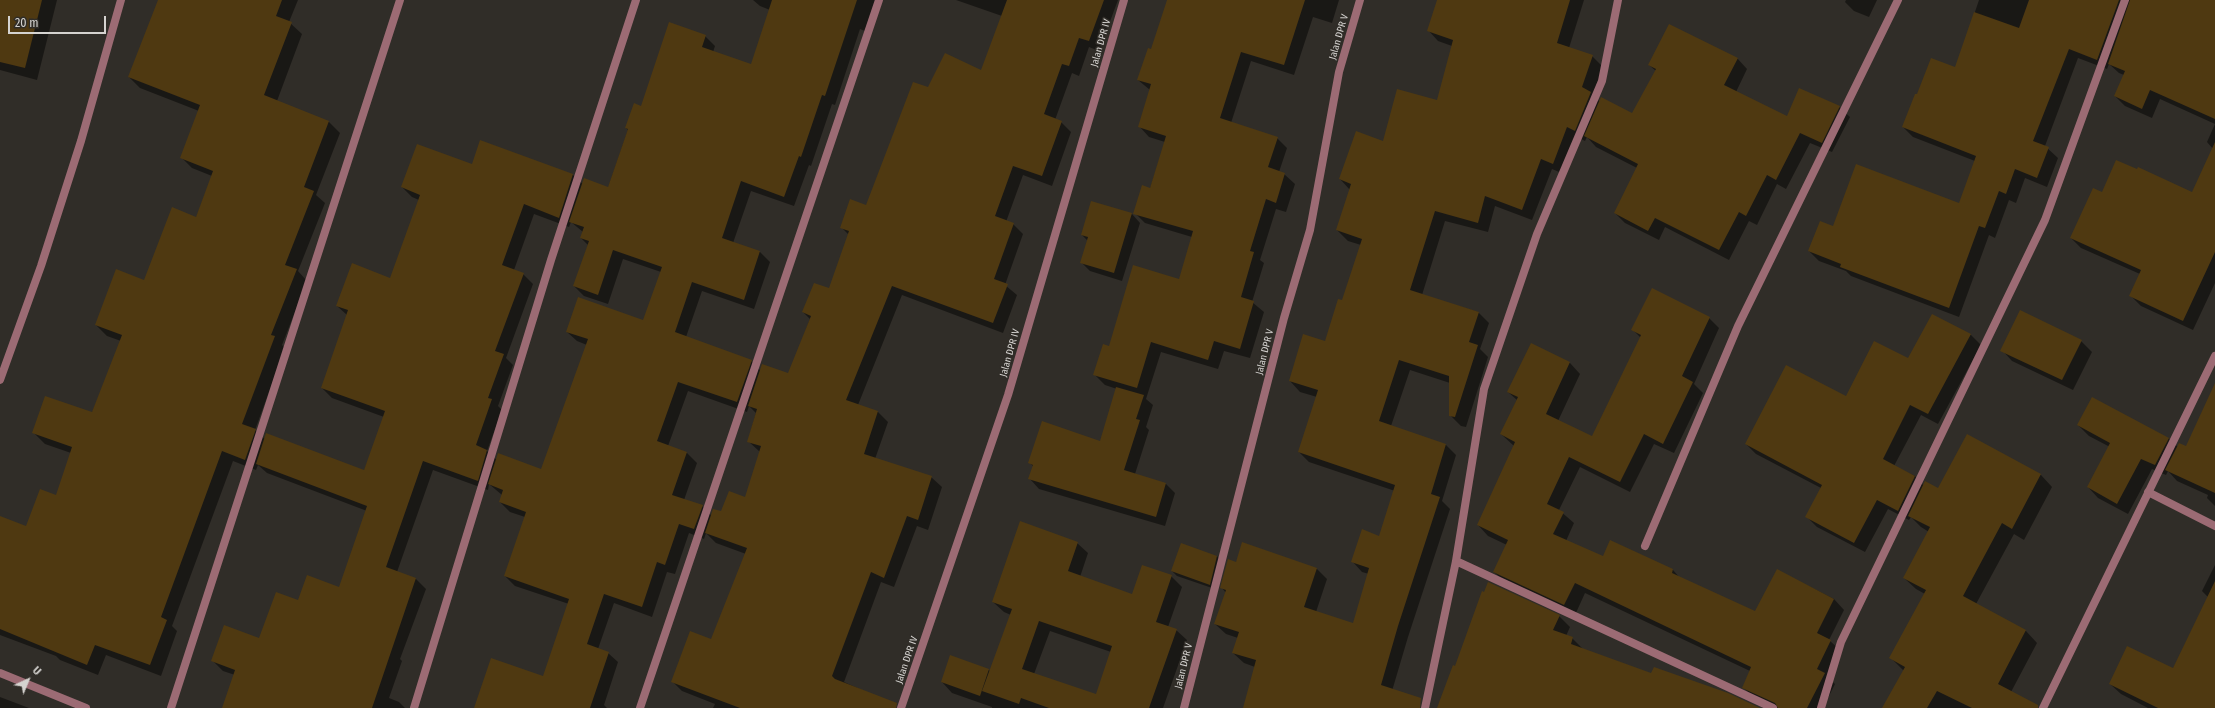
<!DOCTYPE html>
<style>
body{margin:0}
#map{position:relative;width:2215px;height:708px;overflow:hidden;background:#302d28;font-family:"Fira Sans Condensed",sans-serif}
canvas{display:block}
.north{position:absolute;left:8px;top:660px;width:40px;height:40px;-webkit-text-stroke:3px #302d28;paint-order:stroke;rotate:44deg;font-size:11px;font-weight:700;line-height:16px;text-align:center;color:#d5d3d0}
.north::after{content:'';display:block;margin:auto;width:14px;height:18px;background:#d5d3d0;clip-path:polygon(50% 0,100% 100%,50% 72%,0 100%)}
.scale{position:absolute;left:8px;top:16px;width:98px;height:18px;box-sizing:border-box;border:2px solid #d5d3d0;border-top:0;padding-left:5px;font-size:12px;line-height:14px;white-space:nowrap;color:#d5d3d0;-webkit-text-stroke:3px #302d28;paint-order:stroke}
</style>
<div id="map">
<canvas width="2215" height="708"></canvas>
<div class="north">U</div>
<div class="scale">20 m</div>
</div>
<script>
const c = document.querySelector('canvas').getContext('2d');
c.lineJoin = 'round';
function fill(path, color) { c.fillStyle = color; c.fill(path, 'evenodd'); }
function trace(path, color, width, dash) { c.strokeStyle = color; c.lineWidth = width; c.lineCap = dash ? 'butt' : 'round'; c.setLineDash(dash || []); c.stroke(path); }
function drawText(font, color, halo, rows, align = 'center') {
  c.font = font + ' "Fira Sans Condensed",sans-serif'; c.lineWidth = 3; c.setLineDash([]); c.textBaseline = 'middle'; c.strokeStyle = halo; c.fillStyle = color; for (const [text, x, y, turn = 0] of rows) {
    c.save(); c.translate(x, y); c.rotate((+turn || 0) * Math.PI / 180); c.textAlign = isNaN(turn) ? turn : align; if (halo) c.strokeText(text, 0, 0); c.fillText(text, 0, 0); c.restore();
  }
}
const shadow = new Path2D(`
 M0,0H57L37,80L0,70Z
 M159,0H298L289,22L302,34L277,101L329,122L340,133L316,195L325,203L298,271L307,281L282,345L285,348L255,430L265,439L364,471L384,417L332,398L322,388L347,315L337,306L391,279L419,200L412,197L402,187L473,165L481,141L573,175L583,184L608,188L628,130L626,128L642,107L705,36L715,46L713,52L751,66L770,10L760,6L753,0H876L865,31L860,29L835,105L832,104L811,166L809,165L794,206L751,191L733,243L760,252L770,262L754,309L702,291L686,337L751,361L761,371L789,374L810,319L803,312L829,290L849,235L841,227L866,206L929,88L982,72L1002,16L956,0H1118L1099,51L1089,47L1079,76L1072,73L1055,120L1061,122L1071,132L1052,186L1023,175L1006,222L1013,224L1023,234L1005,285L1017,295L1003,333L902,295L858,405L878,412L888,422L875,459L931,477L942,487L928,530L917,526L894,587L881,582L844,682L873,695L882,708H713L715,704L682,691L672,681L712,640L746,554L716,543L706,533L704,539L689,533L675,574L667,572L652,617L614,603L598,649L608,653L618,662L604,705L607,708H475L544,678L569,604L515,586L505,576L525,517L510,512L500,502L502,495L489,484L488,490L433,470L397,572L416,579L426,589L400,659L402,661L389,698L399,702L405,708H226L235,675L223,671L213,661L260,640L299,601L340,588L367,511L267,473L258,465L256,470L233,461L172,626L177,631L161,676L106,655L98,675L60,660L56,656L0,635V517L27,527L57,496L71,453L45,444L34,433L92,413L121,341L107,336L96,325L145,281L196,218L212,176L192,168L181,157L199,111L140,88L129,77ZM534,214L569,227L571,222L583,232L581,238L588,245L574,286L584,296L608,304L623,259L661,272L644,322L567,332L577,341L587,345L542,470L497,460L487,451L502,410L498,406L513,365L506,358L533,284L523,274L514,270ZM688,391L747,412L749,406L756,413L748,441L760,452L746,498L722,513L712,516L702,506L684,500L697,463L687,453L668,446Z
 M1179,0H1339L1332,23L1313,17L1294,75L1251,61L1231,123L1277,138L1287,148L1279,172L1284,174L1295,184L1286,212L1276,209L1260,260L1264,263L1252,302L1264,312L1250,358L1224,351L1218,369L1161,352L1146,399L1153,405L1146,427L1149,430L1135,474L1166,484L1175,493L1165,526L1039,489L1030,479L1034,467L1029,462L1100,443L1117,389L1105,385L1095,375L1110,347L1179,281L1192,237L1145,223L1135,213L1150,189L1165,142L1149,137L1139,126L1150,90L1138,80Z
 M1438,0H1584L1569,48L1592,56L1603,67L1593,95L1600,102L1633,115L1656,71L1649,65L1737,58L1747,69L1736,92L1787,117L1839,107L1850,117L1832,152L1810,143L1786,189L1777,184L1757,225L1749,221L1729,260L1665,227L1659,240L1625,223L1615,213L1637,168L1596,147L1587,137L1585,141L1577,137L1564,174L1552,169L1532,220L1495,206L1488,232L1445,221L1422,295L1478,312L1489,323L1480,349L1488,357L1466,427L1461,426L1450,415V383L1410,370L1391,426L1446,445L1456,455L1442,501L1450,509L1408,637L1392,691L1399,708H1244L1255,667L1244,663L1233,653L1238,638L1226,634L1215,624L1226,593L1222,588L1236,563L1243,543L1317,569L1327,579L1316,612L1354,624L1369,574L1362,572L1352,561L1380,537L1395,491L1309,462L1299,452L1317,397L1300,392L1290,381L1325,342L1343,302L1361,245L1348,241L1337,230L1350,190L1340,179L1438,101L1452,46L1438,41L1428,30Z
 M1846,0H1877L1869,17L1854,11L1845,2Z
 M1979,0H2215V283L2193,330L2141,306L2131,296L2140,274L2081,248L2071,238L2102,193H2192L2213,149L2207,142L2215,124L2160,99L2152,118L2125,106L2115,96L2124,75L2119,73L2109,64L2107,69L2078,58L2045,146L2058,158L2047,187L2025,178L2016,203L2009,200L1995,238L1989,235L1959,317L1851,276L1846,271L1819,261L1809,251L1834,227L1960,204L1975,161L1913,137L1903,127L1918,96L1956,68Z
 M1132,214L1140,223L1122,281L1090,271L1081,262L1088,241L1082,235Z
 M1932,315L1971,335L1981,345L1938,424L1921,415L1894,466L1915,476L1924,486L1939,489L1967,435L2041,475L2052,487L2024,540L2014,534L1976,604L2026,631L2037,643L2011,692L2024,708H1883L1904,671L1891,658L1925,594L1916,589L1904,578L1929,532L1921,527L1911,517L1909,520L1888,509L1865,552L1817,527L1807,517L1821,488L1756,454L1746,444L1846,397L1909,360Z
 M1709,318L1719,328L1694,384L1703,393L1674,453L1654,444L1630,492L1580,467L1559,510L1574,523L1566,541L1603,558L1611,541L1673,570L1680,578L1756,612L1777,570L1834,599L1844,610L1829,640L1841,651L1828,678L1835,684L1823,708H1776L1754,698L1743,687L1750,671L1585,593L1575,615L1505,582L1494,572L1507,545L1488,536L1478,525L1514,446L1501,434L1517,400L1508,392L1531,344L1570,363L1580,374L1558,421L1592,438L1641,338L1633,330Z
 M2081,341L2092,352L2073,390L2012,361L2002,350Z
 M2078,425L2168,438L2178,447L2186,448L2215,430V506L2207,498L2208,495L2177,481L2168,471L2166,475L2152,469L2128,514L2098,498L2088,487L2110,447L2089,436Z
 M1077,543L1088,553L1080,577L1132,595L1171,576L1182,587L1168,627L1176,630L1187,640L1163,708H992V707L952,693L942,682L951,657L991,671L1011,615L1004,612L993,602ZM1050,631L1111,652L1096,696L1034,674Z
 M1217,556L1222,562L1215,589L1177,576L1172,571Z
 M2215,565V708H2148L2121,694L2110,684L2173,669L2208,597L2202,591Z
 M1559,616L1570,627L1566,636L1572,638L1583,649L1652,674L1758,708H1438L1456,667Z
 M0,697L29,708H0Z`);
const building = new Path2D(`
 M0,0H42L25,68L0,62Z
 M158,0H282L276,16L292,22L264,95L329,121L304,187L314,191L285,265L297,269L271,335L275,336L242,424L256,429L245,460L222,451L161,617L167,620L150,665L95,645L87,665L0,629V516L26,526L40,489L56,495L72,447L32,433L45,396L92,412L122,335L95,325L116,269L144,280L172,207L196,217L213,171L180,158L200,105L128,77Z
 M772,0H857L825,96L822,95L801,157L799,156L784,197L741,181L722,238L760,251L744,300L692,282L675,332L752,360L737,402L678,382L657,441L687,452L672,495L703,505L694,529L679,524L665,565L657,562L642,607L604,594L587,644L609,652L590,708H474L491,658L543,676L569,599L504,576L526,512L499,502L503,490L488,484L498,453L541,469L588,339L566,332L578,297L643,320L662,267L613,250L598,295L573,286L589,241L580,238L584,227L569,222L584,178L608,187L628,129L625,128L634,103L641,106L669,22L706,35L702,47L751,64Z
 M1007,0H1104L1089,41L1079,38L1069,66L1062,64L1044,114L1062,121L1042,176L1013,166L995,216L1014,223L994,279L1008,284L993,323L892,286L846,400L878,411L864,454L932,476L918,520L907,516L884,578L871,572L832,676L835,679L897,703L896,708H740L671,682L690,631L711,639L747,548L705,533L713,509L721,511L729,491L745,497L761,446L747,442L757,409L748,406L762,364L788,373L811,316L802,312L814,283L829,288L849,231L840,228L850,199L866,205L913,82L928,87L945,53L981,70Z
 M1167,0H1305L1284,65L1241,52L1220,118L1278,137L1268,167L1285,173L1276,203L1266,199L1250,251L1254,252L1241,297L1254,301L1240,349L1214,341L1208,360L1151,342L1137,388L1093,375L1103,344L1109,346L1133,265L1179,279L1193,231L1133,214L1142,185L1150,188L1166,136L1138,127L1151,84L1137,80L1148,48L1151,49Z
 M1437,0H1570L1557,43L1593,55L1582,87L1591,92L1575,131L1567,127L1553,164L1541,159L1522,210L1485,196L1478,223L1435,211L1410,290L1479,312L1469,342L1478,345L1455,417L1449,416V376L1399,360L1379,421L1446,444L1431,494L1440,497L1398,626L1381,685L1421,698L1420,708H1243L1256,660L1232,653L1239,632L1214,624L1226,590L1220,588L1228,559L1236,562L1242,542L1317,568L1304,607L1353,623L1369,568L1351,562L1362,529L1379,536L1395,485L1298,452L1318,390L1289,381L1303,334L1325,341L1338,299L1342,300L1362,239L1336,230L1351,184L1339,179L1356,131L1383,141L1397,89L1437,100L1453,40L1427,31Z
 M2029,0H2119L2097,60L2069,49L2033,141L2049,147L2037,178L2015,169L2006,194L1999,191L1985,228L1979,226L1949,308L1840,267L1841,264L1808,251L1820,221L1833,226L1856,164L1959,203L1976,156L1902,127L1915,94H1917L1931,58L1955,67L1974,12L2019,28Z
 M2130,0H2215V119L2150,90L2142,109L2114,96L2125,71L2108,64Z
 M1669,24L1738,58L1724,85L1787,116L1799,88L1840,106L1822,143L1800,133L1776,180L1767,175L1746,216L1739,212L1719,250L1655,218L1648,231L1614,213L1638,164L1584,136L1601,97L1632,113L1656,69L1648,65Z
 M480,140L573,174L559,218L524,204L502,265L524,273L495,351L504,354L488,398L492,399L476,445L487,450L478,481L423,461L386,567L416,578L372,708H222L235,670L211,661L224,625L259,638L276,592L298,600L307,575L339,587L367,506L256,464L266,433L364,470L385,411L321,388L348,310L336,306L352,263L390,278L420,195L401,187L417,144L472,164Z
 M2215,142V252L2183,321L2129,296L2141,270L2070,238L2093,188L2102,192L2116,160L2137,169L2138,167L2192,192Z
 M1091,201L1132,213L1114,273L1080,263L1088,237L1081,235Z
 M1652,288L1710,317L1682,376L1693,382L1663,444L1644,434L1620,482L1569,457L1547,504L1564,512L1553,534L1603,556L1610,540L1673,569L1672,573L1755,611L1777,569L1834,599L1817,633L1831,640L1817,669L1825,673L1807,708H1778L1775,703L1742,688L1751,667L1575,583L1564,605L1493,572L1508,540L1477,525L1515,442L1500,434L1518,397L1507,392L1531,343L1570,362L1546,414L1592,436L1641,335L1631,330Z
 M2020,310L2082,340L2062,380L2000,351Z
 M1932,314L1971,334L1928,414L1910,405L1883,459L1915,476L1898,511L1877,500L1854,543L1805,517L1822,485L1745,444L1786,365L1846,396L1874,341L1908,358Z
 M2215,383V493L2165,470L2179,443L2186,446Z
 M1116,387L1144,395L1136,419L1140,420L1124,470L1166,483L1156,517L1028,479L1033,465L1028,463L1042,421L1100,441Z
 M2092,397L2169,438L2155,465L2141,459L2117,504L2087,487L2110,443L2077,425Z
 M1967,434L2041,474L2012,529L2002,523L1963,596L2026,630L1998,684L2038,705V708H1972L1937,691L1927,708H1882L1905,667L1889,658L1926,590L1903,578L1930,527L1908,516L1925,481L1938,488Z
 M1020,521L1078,542L1068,571L1132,594L1142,565L1172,575L1156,622L1177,629L1149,708H1049L1021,698L1019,704L982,691L1012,609L992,602ZM1039,621L1112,646L1096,694L1022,669Z
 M1181,543L1217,556L1210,585L1171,571Z
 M2215,581V708H2158L2109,684L2127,646L2173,668Z
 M1488,582L1560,615L1553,630L1573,637L1571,644L1651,673L1654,667L1728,693L1760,708H1437L1453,665L1455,666L1482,591L1484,592Z
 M950,655L989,669L980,696L941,682Z`);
const minor = new Path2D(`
 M0,380L41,266L81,141L121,0
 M2148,492L2215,526
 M1645,546L1738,326L1898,0
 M1456,561L1773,708
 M0,673L86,708
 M171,708L400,0
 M414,708L551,260L636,0
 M640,708L879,0
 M901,708L1008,395L1124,0
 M1184,708L1284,318L1310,230L1339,72L1360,0
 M1425,708L1456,561L1484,389L1537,234L1602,81L1618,0
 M1821,708L1841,642L2045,220L2125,0
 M2043,708L2215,356`);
const streetNames = [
 ["Jalan DPR V",1339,37,-74],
 ["Jalan DPR IV",1101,43,-74],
 ["Jalan DPR V",1265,352,-76],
 ["Jalan DPR IV",1010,353,-74],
 ["Jalan DPR IV",907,660,-71],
 ["Jalan DPR V",1184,666,-76]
];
fill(shadow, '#0007');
fill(building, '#4f3911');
trace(minor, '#9c6b74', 8);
drawText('10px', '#d5d3d0', '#302d28', streetNames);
</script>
